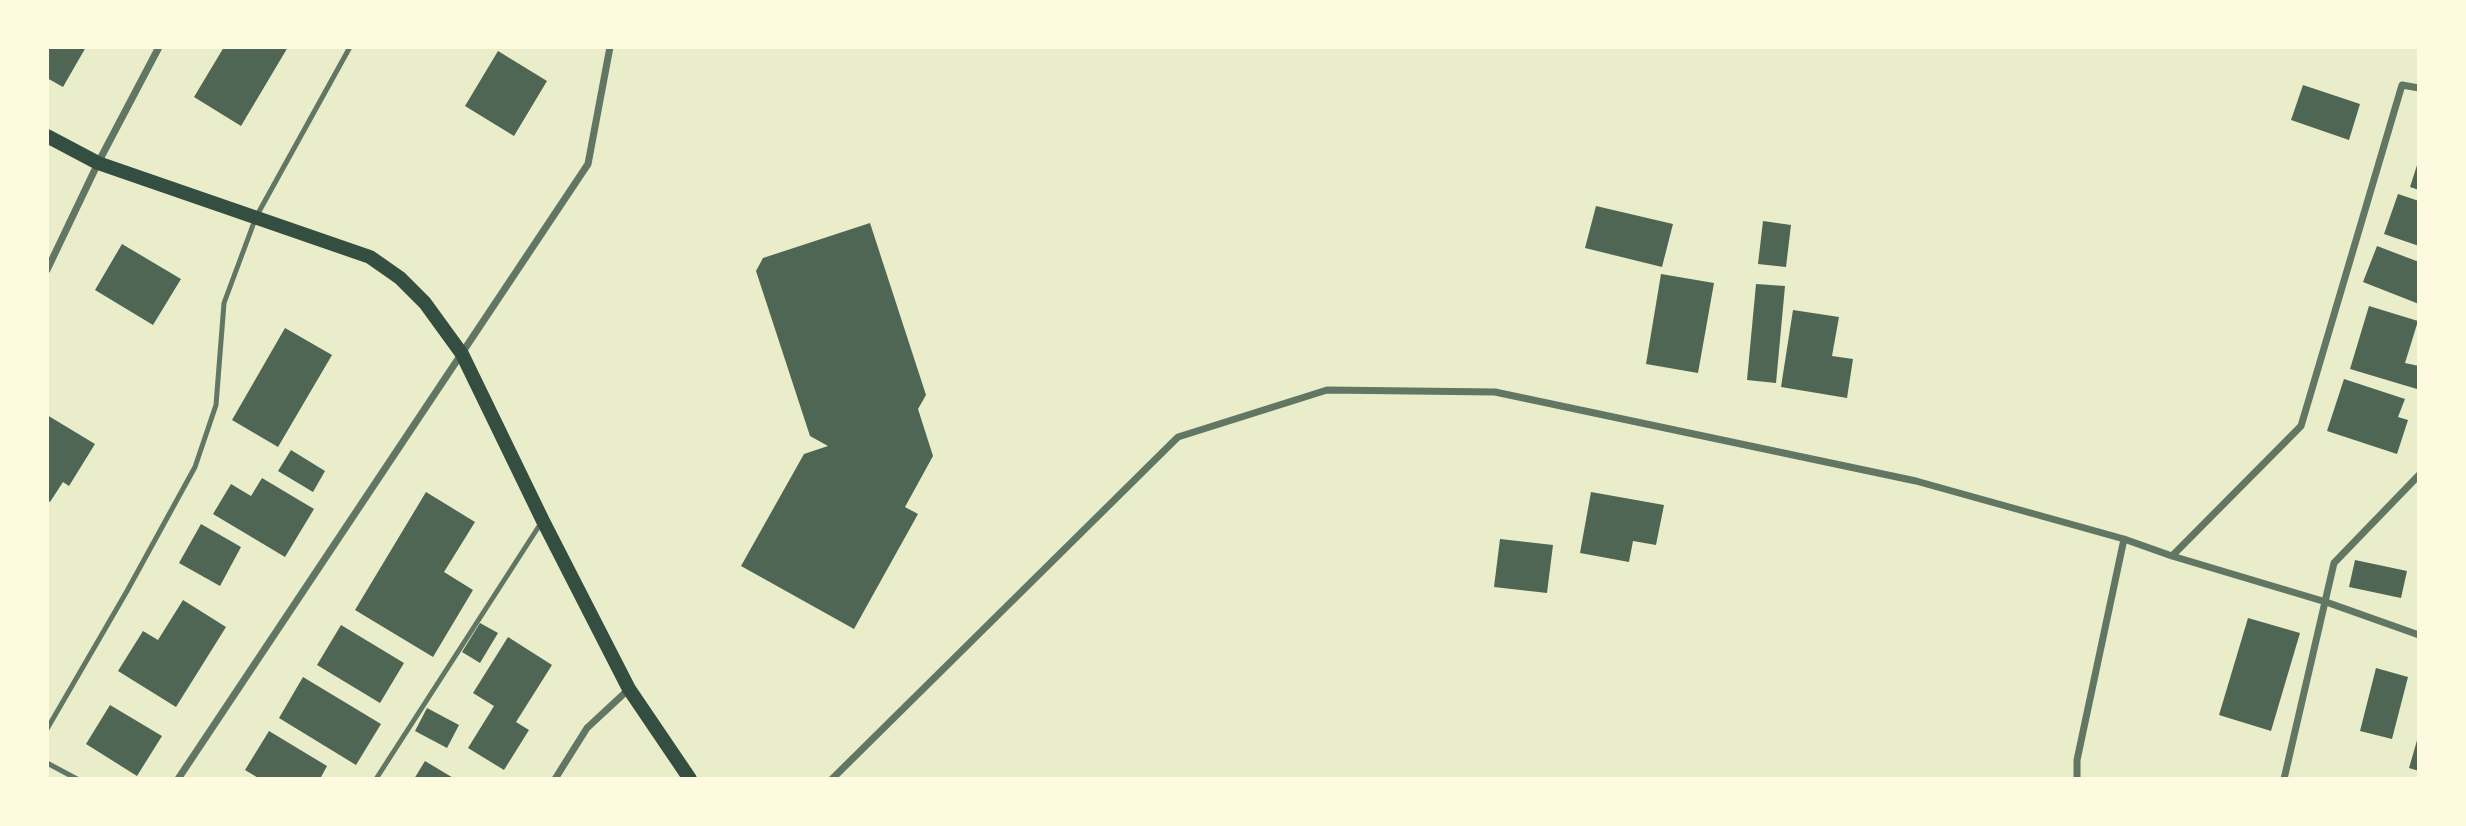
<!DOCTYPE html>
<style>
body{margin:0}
#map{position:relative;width:2466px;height:826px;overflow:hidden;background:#e9edc9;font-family:Lora,serif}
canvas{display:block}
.frame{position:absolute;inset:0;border:49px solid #fefae0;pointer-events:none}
</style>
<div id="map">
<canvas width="2466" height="826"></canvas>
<div class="frame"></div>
</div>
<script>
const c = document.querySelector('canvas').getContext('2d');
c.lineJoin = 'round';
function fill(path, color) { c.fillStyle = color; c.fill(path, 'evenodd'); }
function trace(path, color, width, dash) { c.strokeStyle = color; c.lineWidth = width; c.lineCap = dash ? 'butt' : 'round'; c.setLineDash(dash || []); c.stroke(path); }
const building = new Path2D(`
 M47,47H86L63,87L47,78Z
 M224,47H288L241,126L194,97Z
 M498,51L547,81L514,136L465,106Z
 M2303,85L2360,104L2349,140L2291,120Z
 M2418,162H2419V190L2410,187Z
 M2398,194L2419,201V246L2384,234Z
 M1596,206L1673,224L1662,267L1585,248Z
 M1763,221L1791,225L1786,267L1758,264Z
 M870,223L926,395L918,409L933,456L905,507L918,514L854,629L741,566L804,454L828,446L810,436L756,271L763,258Z
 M122,244L181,279L153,325L95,290Z
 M2377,246L2419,262V304L2363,282Z
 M1661,274L1714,283L1698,373L1646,364Z
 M1756,284L1785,286L1776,383L1747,380Z
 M2369,306L2418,321L2405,363L2419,366L2417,389L2350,369Z
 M1793,310L1839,317L1832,356L1853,359L1847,398L1781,387Z
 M285,328L332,355L278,447L232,420Z
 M2344,379L2405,399L2398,417L2408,420L2397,454L2327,431Z
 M47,415L95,444L69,486L63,482L50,502L47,500Z
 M291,450L325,471L313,492L278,471Z
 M262,478L314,509L285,557L213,514L231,484L251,496Z
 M426,492L475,522L444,572L473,590L433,657L355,610Z
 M1591,492L1664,505L1656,545L1633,541L1629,562L1580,553Z
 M201,524L241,547L220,586L179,563Z
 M1500,539L1553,545L1547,593L1494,587Z
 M2355,560L2407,571L2401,598L2349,587Z
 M183,600L226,627L176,707L118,671L143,631L158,640Z
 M2248,618L2300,633L2271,731L2219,715Z
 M480,623L498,633L480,663L462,652Z
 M341,625L404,663L380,703L317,665Z
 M508,637L552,665L516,722L529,730L504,770L468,748L494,706L473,693Z
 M2376,668L2408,677L2392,739L2360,731Z
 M303,677L381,724L356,765L279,718Z
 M110,705L162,736L137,776L86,744Z
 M427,708L459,725L447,748L415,731Z
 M269,731L327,766L320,779H260L245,770Z
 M2418,737H2419V771L2409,768Z
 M425,761L455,779H414Z`);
const service = new Path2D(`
 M47,729L127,591L195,467L216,405L224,303L256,217L350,47
 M47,763L77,779
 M376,779L541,523`);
const minor = new Path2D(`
 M47,270L98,163L159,47
 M2172,556L2326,602L2419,635
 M178,779L588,164L610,47
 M555,779L587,728L629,689
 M832,779L1178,437L1327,390L1495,392L1916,481L2124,539
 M2077,779V760L2124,539L2172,556L2301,426L2402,85L2419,88
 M2284,779L2334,563L2419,475`);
const secondary = new Path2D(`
 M47,136L98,163L370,257L400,278L425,303L462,354L543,521L629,689L690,779`);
fill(building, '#4f6655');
trace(service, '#617663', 5);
trace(minor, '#617663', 7);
trace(secondary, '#344e41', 14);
</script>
